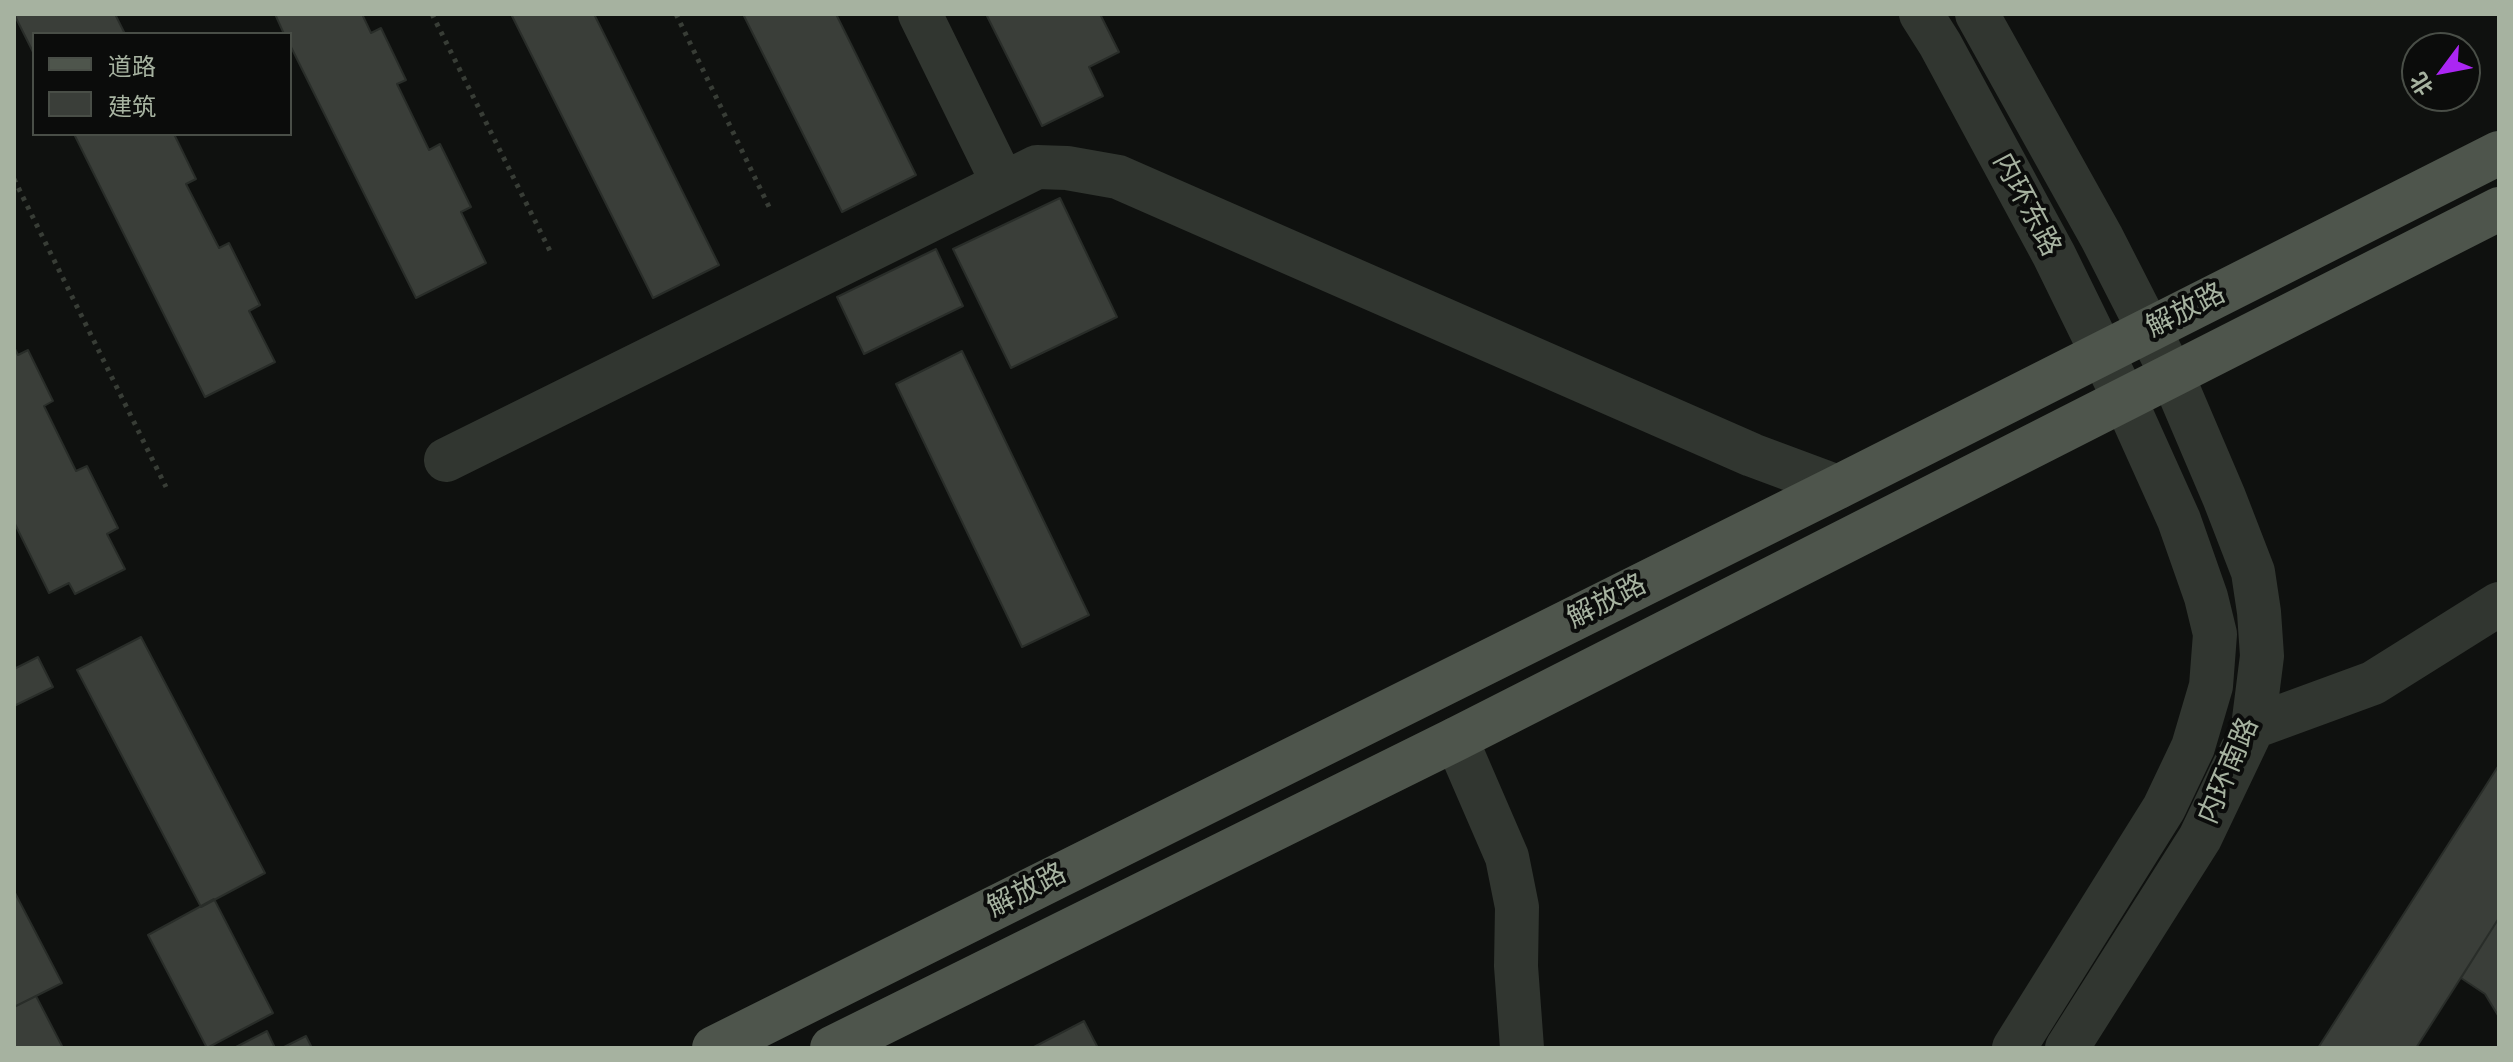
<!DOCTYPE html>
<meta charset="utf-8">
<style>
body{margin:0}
#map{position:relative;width:2513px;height:1062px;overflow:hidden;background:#0f110f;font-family:Helvetica,"Noto Sans SC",sans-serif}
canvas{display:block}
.frame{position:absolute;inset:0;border:16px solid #a6b2a0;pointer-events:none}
.legend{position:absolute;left:32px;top:32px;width:260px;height:104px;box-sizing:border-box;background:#0b0c0b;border:2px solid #494e47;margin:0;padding:10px 14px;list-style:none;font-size:24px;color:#a6b2a0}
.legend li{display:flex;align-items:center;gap:16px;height:40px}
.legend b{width:40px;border:2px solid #494e47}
.north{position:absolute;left:2401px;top:32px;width:80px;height:80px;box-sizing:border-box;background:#0b0c0b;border:2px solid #494e47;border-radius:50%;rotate:238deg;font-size:22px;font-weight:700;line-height:32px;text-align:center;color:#a6b2a0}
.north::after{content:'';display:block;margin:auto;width:28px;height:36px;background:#ab26f3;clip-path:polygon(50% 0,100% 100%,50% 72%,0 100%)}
</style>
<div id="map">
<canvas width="2513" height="1062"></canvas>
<div class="frame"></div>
<ul class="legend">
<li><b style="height:10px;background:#4e554c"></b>道路</li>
<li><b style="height:22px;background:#3a3e39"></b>建筑</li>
</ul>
<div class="north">北</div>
</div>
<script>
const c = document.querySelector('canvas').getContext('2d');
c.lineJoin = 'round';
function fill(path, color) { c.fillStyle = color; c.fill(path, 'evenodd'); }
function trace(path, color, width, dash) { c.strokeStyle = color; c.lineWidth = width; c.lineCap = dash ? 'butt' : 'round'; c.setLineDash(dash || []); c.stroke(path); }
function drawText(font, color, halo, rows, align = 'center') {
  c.font = font + ' Helvetica,"Noto Sans SC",sans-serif'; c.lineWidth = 8; c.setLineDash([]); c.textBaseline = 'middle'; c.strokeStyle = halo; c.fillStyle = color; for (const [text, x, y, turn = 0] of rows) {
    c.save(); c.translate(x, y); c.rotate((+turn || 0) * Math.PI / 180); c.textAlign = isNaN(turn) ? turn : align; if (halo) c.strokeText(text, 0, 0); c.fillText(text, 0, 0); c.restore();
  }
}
const building = new Path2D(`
 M14,14H115L125,34H34V54Z
 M275,14H362L371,33L381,28L406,80L397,84L429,150L440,144L471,207L461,212L486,263L416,298L290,45V34H284Z
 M511,14H594L719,265L653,298Z
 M743,14H836L916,175L842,212Z
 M986,14H1100L1119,52L1089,67L1103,96L1042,126Z
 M74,134H174L196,179L186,184L219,248L229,243L260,305L249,311L275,362L205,397Z
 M1060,198L1117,317L1011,368L953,249Z
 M936,249L963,306L864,354L837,297Z
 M14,347L18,355L28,350L53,401L44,406L76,471L87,466L118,528L107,534L125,569L75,594L69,583L49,593L14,522Z
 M962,351L1089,615L1022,647L896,384Z
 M141,637L265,873L201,907L77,670Z
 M38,657L53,687L14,706V669Z
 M2499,765V918L2416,1048H2318Z
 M14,891L62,983L14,1007Z
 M214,899L273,1013L207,1048L148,935Z
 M2497,921L2499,922V1017L2485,994L2461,978Z
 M36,996L63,1048H14V1007Z
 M1084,1021L1098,1048H1032Z
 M267,1031L275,1048H234Z
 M306,1036L312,1048H282Z`);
const path = new Path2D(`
 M432,14L551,253
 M676,14L771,211
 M14,179L166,487`);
const minor = new Path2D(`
 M920,14L1003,183
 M1921,14L1940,44L2054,255L2125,400L2179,520L2206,597L2215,634L2211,686L2193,747L2164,808L2014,1048
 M1977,14L2102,238L2172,375L2224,497L2253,572L2259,612L2262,656L2253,727L2200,838L2067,1048
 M446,460L1037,167L1067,168L1118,177L1752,455L1838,487
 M2253,727L2373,683L2499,604
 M1456,739L1507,857L1517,907L1516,966L1522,1048`);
const major = new Path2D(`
 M714,1048L1838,487L2499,153
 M832,1048L1456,739L2499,209`);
const streetNames = [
 ["内环东路",2026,205,62],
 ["解放路",2186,311,-27],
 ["解放路",1607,602,-27],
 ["内环南路",2229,771,-67],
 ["解放路",1027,891,-27]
];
fill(building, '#3a3e39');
trace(building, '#292d29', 2);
trace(path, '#383d36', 5, [4, 6]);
trace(minor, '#313630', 44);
trace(major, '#4e554c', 44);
drawText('28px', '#a6b2a0', '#0b0c0b', streetNames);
</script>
